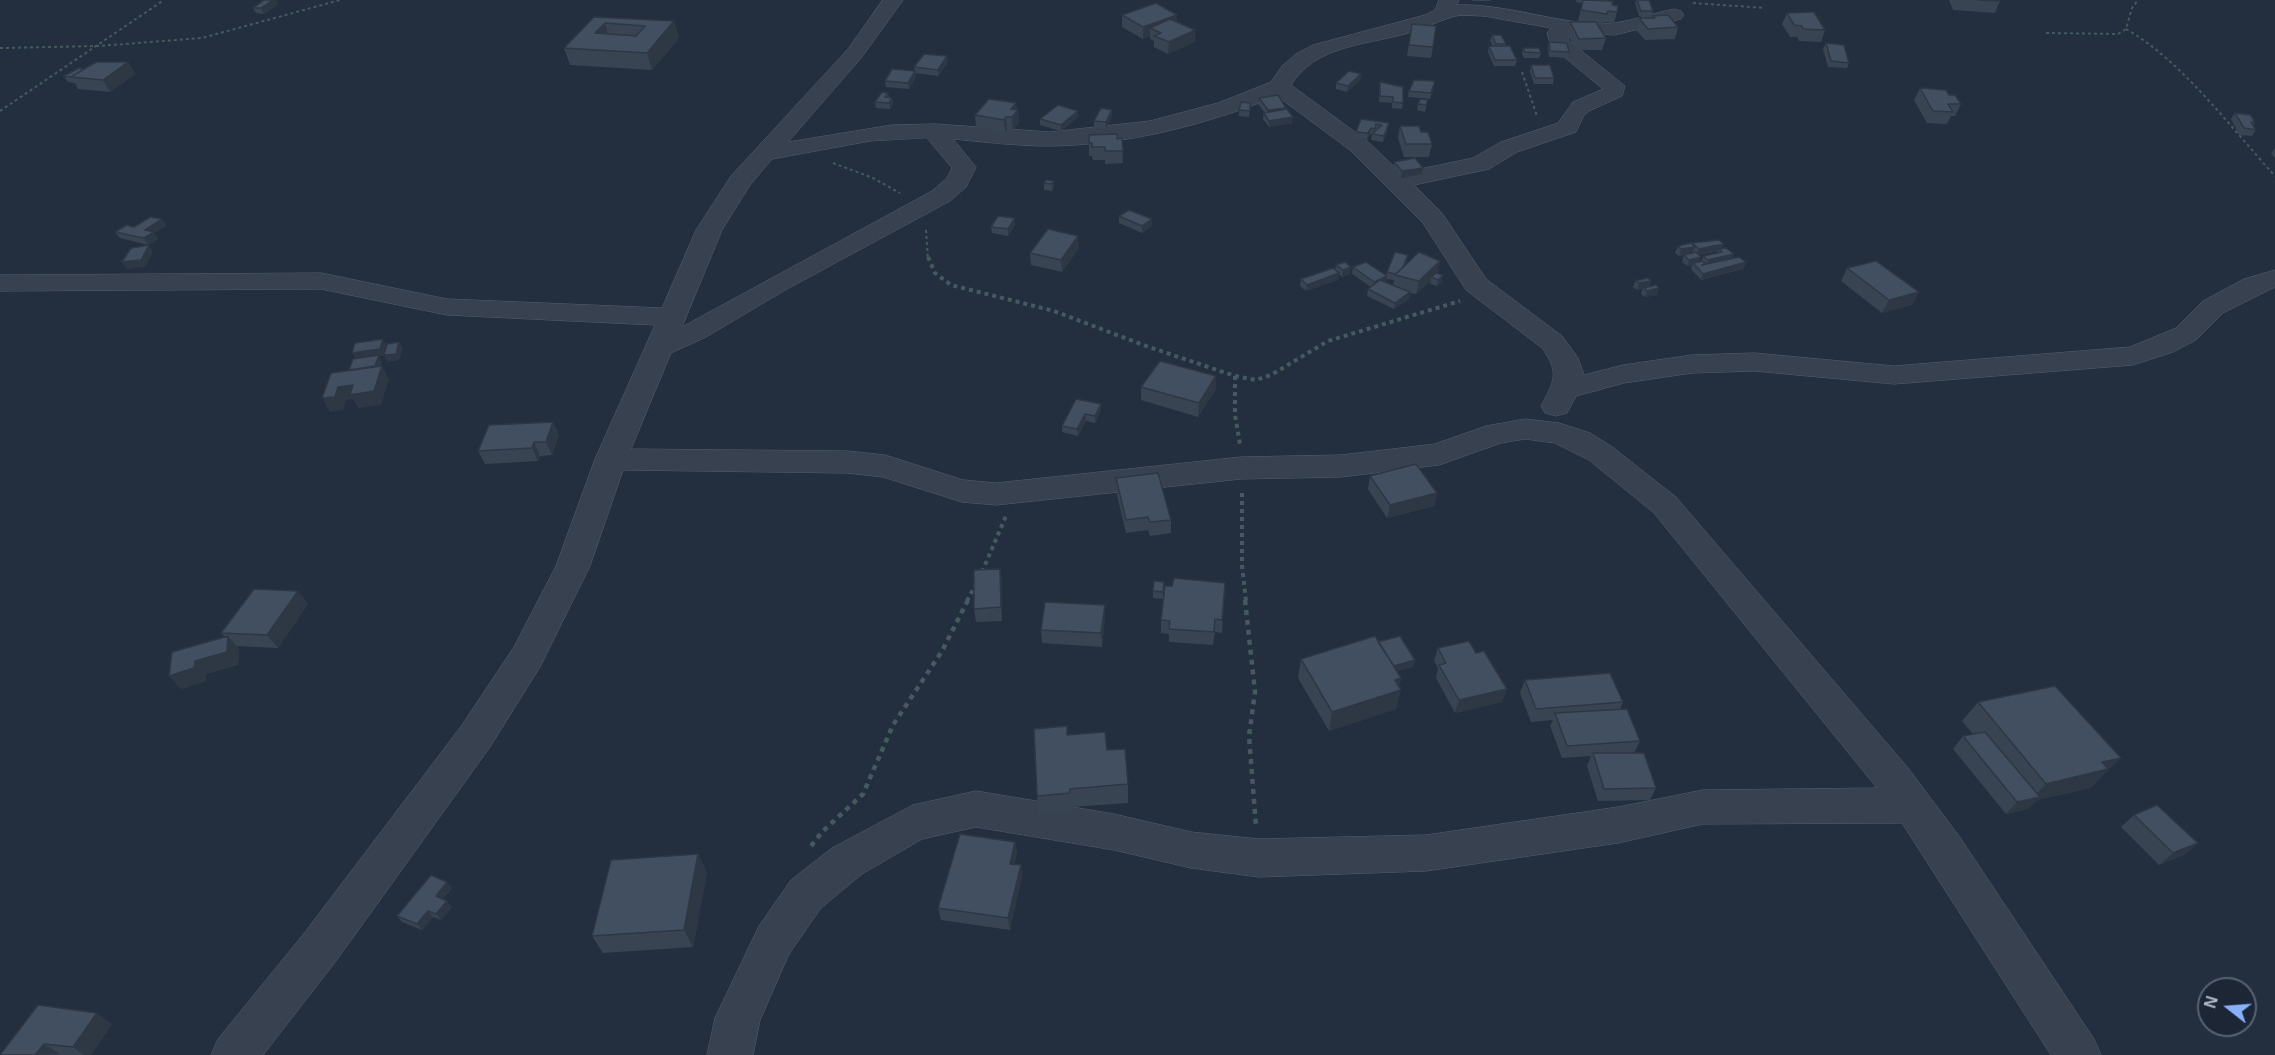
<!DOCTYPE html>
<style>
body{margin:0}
#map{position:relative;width:2275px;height:1055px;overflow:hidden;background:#232f3f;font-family:Arial,sans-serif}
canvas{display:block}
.north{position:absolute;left:2197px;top:977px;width:60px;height:60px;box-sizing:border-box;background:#1d2634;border:2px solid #596270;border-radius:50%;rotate:287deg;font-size:16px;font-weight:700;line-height:24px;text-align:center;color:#b4bcca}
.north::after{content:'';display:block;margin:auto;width:21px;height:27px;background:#87b2fb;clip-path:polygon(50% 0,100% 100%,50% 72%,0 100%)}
</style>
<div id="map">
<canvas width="2275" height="1055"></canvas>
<div class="north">N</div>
</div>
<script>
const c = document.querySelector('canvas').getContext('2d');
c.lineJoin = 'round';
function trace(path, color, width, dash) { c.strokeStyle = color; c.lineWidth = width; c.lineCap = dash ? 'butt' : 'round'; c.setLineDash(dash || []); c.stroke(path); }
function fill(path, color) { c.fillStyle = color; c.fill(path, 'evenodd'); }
const pathFar2 = new Path2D(`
 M1693,3L1765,8
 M2126,29C2182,61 2231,128 2275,176
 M2046,33L2118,34L2126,29L2132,8L2138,0
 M0,48L99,46L202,38L340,0
 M1522,72L1537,116
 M0,111L164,0
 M833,163L873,178L900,193
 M926,230L928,259`);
const pathFar1 = new Path2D(`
 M928,257L935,273L951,285L1054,311L1146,346L1235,376L1256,380L1271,375L1328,341L1460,301
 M1235,376V415L1240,444
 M1242,493V566L1246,601
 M982,572L1006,516
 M967,601L976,584`);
const path = new Path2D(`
 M1245,600L1255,692L1249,736L1256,826
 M811,846L822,832L863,794L893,725L942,651L968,600`);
const minor = new Path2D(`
 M883,0H903L862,57L788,142L892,125L935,124L1050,132L1150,121L1218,103L1271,82L1282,66L1296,54L1313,45L1425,15L1435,10L1439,0H1459L1457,5C1509,3 1568,28 1615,23C1634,20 1655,13 1674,9L1681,11L1684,15L1681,19L1614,35L1573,32L1568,35V40L1625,86L1622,96L1589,111L1583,117L1576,132L1517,152L1489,169L1414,185L1442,213L1486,279L1562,336L1578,358L1584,375L1623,365L1692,355L1754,353L1894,366L2130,347L2176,328L2203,301L2244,279L2275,270V287L2223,313L2196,340L2173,352L2133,365L1894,384L1754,371L1692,373L1624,383L1576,396L1567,413L1556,416L1545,413L1541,406C1554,381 1560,373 1542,348L1466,290L1423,223L1350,150L1277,96C1205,125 1128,145 1049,146C1017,146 985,142 953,139L976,167L966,187L950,201L787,289L706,337L671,353L631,449L847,451L885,455L963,480L996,483L1241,457L1341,455L1435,444L1486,426L1525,419L1559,423L1590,433L1611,446L1676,497L1908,768L1959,836L2094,1039L2101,1055H2051L1902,823L1703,824L1618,843L1426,871L1259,877L1191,868L1114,850L976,827L922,839L862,874L821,908L789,954L760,1020L753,1055H707L715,1018L759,926L791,880L832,848L913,805L976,791L1114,814L1191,832L1259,839L1426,835L1618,807L1703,790L1877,788L1654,513L1589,460L1555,443L1525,439L1501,443L1439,465L1341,477L1241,479L996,505L962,502L883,477L847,473L623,470L590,566L540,667L490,747L336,961L263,1055H211L218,1039L306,931L462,725L514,647L556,566L595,459L655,325L447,315L321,289L0,291V275L321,273L447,299L662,308L696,230L731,176L848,49ZM1484,16L1551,28L1547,33L1551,46L1603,89L1573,102L1558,123L1501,142L1473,158L1401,173L1366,140L1291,85C1315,46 1364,45 1405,34C1421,30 1436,22 1452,17C1460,14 1475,16 1484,16ZM927,138L952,168L947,178L932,191L682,327L722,230L750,185L772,159L870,141Z`);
const wall = new Path2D(`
 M264,0H276L278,4L264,14L256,13L253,8Z
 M1472,0H1491V1H1472Z
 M1576,0H1592L1612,5L1617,12L1614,23L1605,22L1604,25L1597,24L1606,38L1602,50H1576L1567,33L1570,22H1578L1582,3L1576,2Z
 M1636,0H1649L1653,11L1652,17L1639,16L1635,3Z
 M1949,0H2000V1L1995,13L1953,10Z
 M1787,13L1825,30L1821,42L1799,41L1797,37H1790L1782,24Z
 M1122,15H1177V22L1195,42L1168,54L1154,47V41L1150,39V36L1143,39L1122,27Z
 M1653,16L1678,27L1675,39L1645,40L1636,30L1639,18H1652Z
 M594,17L674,21L679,38L652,70L570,65L564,48Z
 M1412,24L1433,47L1431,58L1407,56Z
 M1492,35L1506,44V46L1517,60L1515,66H1494L1488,52L1489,46H1493L1490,41Z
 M1549,42L1569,52L1568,58L1549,57L1548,48Z
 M1826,43L1849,63L1847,68L1828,67L1823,49Z
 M1523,48L1541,53L1539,58H1524L1522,54Z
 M128,62L135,74L110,92L78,89L75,83L68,82L64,76L84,69Z
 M948,62L938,76L915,73L916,77L909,89L886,87L885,81L915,71L914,67Z
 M1531,65L1554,78L1553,84H1534L1530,71Z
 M1361,74L1360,80L1347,92L1336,89V83Z
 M1380,82L1403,103L1402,109L1392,108V103L1379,102Z
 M1434,87L1430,99L1408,97L1409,91Z
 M1920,88L1949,95L1961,104L1955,116H1951L1947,124L1927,123L1914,100Z
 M888,93L889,98H892L893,104L890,109L876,108L875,102Z
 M1259,98L1286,109L1292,123L1269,127L1263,119L1264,113H1265L1258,104Z
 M1428,100L1425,112L1417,110L1418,104Z
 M1250,103L1249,117L1239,116V110Z
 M1016,110H1018L1019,122L1013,130L1007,129L1005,132L976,127L975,115Z
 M2235,113L2255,123L2253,126L2256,130L2252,136L2239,135L2231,119Z
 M1112,116L1106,129L1094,127V121Z
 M1078,117L1061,131L1040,125V119Z
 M1361,119L1389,123L1388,129L1383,142L1371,140L1372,135L1370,134L1367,140L1355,138L1356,132Z
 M1400,126L1421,132L1432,144L1429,157H1404L1398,138Z
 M1089,135L1122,138L1123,163L1105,164V160H1093L1092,156H1089Z
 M2275,148V158L2271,154Z
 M1394,162L1422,174L1401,178L1393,168Z
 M1054,181V187L1052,191L1044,190V183Z
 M1119,216L1152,226L1142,233L1119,223Z
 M1015,218V225L1008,236L992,233L991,227Z
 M162,219L166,226L154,233L158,239L148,245L120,238L115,232Z
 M1692,243L1722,248L1734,254L1732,259L1746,262L1743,269L1701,280L1691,269L1692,265L1687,266L1682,262L1684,255L1694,253L1693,252L1692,253L1679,256L1675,253L1678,246L1692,244ZM1718,251L1717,253L1703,256L1702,261H1700L1699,255Z
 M1079,248L1062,272L1031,265L1030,253Z
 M1407,261L1405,265L1440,261L1438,273L1442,282L1437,286L1430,284L1431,281L1416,294L1410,293L1409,299L1394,309L1367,296L1368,289L1371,287L1352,274L1353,267L1386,276L1387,272ZM1386,279L1394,280L1393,285L1386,282Z
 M1336,265L1350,274L1342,277L1339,274L1338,280L1306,291L1300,286L1301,279L1335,270Z
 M1847,268L1919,292L1912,305L1882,313L1841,281Z
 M1635,281H1651L1649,286L1657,295L1645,297L1641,294L1643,288L1637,290L1633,287Z
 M1216,376V389L1198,417L1141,400V387Z
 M1076,399L1101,411L1095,423L1086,421L1078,436L1062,432V426Z
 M553,422L559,435L552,455L540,456L538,461L485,464L478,451Z
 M1370,476L1437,493L1434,506L1387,518L1368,489Z
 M1116,478L1171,520V533L1150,536L1148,530L1126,533L1116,491Z
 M1000,569L1002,582V621L976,622L974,609Z
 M1164,582L1163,599L1153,598V591Z
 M1225,583L1222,633L1215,632L1213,645L1169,642V634L1161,633V620L1172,586Z
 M298,591L308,604L278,648L237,646L239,649L238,665L206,674V681L181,689L225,637L221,633Z
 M1105,618L1102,647L1042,643L1041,630Z
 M1378,642L1415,660L1413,667L1397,671L1401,678L1399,687L1396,709L1329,731L1298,678L1301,659Z
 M1438,648L1476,653L1507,689L1502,702L1455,713L1436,678L1438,668L1434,661Z
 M1525,680L1623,702L1620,710L1640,741L1634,753L1656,788L1650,800L1598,801L1587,766L1591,756L1562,758L1550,726L1553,720L1531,722L1520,693Z
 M1978,702L2102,777L2090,788L2037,800L2028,809L2006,814L1953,749L1963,736L1973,734L1962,721Z
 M1067,735L1107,750L1128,784V803L1071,807L1072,812L1038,814L1037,796Z
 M2134,815L2198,843L2184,855L2159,865L2121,827Z
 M1015,842L1017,854L1014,864L1021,865L1022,877L1010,930L941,920L938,908Z
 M707,872L693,947L603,953L592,936Z
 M452,888L443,899L452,907L441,920L433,917L422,930L402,922L397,916Z
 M112,1024L91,1055H0Z`);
const shadedWall = new Path2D(`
 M273,0H276L278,4L264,14L261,8Z
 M1177,15V27L1150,28V36L1143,39V27Z
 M674,21L679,38L652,70L647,53Z
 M605,23L610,40L595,33Z
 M1195,30V42L1168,54L1169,42Z
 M947,56L948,62L938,76V70Z
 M128,62L135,74L110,92L103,80Z
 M915,71L916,77L909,89L908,83Z
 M1361,74L1360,80L1347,92L1348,86Z
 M892,98L893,104L890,109L889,103Z
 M1016,103L1017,112L1018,110L1019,122L1013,130L1011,109Z
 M1286,108V114L1267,116L1268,110Z
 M1112,110V116L1106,129V122Z
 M1078,111V117L1061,131V125Z
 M1006,117L1007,129L1005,132L1004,120Z
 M1293,117L1292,123L1269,127V121Z
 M1389,123L1388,129L1383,142L1384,136Z
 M1371,128L1370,134L1367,140L1368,133Z
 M1423,168L1422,174L1401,178L1402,171Z
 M1054,181V187L1052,191V184Z
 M1015,218V225L1008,236V229Z
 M162,219L166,226L154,233L158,239L148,245L144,238L145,230Z
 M1152,219V226L1142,233V226Z
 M1078,236L1079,248L1062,272L1061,260Z
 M1724,244L1721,250L1719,249L1718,251L1697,255L1699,249Z
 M149,245L153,252L145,267L127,269L122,262Z
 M1695,247L1692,253L1679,256L1681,249Z
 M1734,254L1731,261L1706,267L1708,260Z
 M1701,257L1699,264L1693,263L1692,265L1687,266L1689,260Z
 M1440,261L1438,274L1431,277V281L1416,294L1419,281Z
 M1746,262L1743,269L1701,280L1703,274Z
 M1351,267L1350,274L1342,277L1343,270Z
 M1339,273L1338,280L1306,291L1307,285Z
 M1443,275L1442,282L1437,286L1438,280Z
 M1387,276L1386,283L1373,289L1374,282Z
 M1651,281L1648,287L1637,290L1639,283Z
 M1659,288L1657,295L1645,297L1647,291Z
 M1410,292L1409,299L1394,309L1395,303Z
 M1919,292L1912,305L1882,313L1889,300Z
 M383,339L387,346L399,342L403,349L399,360L387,362L384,356H379L382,362L379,373L356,359L352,353Z
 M382,366L389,379L381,405L358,408L353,399L346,400L343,410L330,412L322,398L338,387Z
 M1216,376V389L1198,417L1199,403Z
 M1101,404V411L1095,423V416Z
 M1085,414L1086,421L1078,436L1077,429Z
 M553,422L559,435L552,455L546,442Z
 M534,442L540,456L538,461L532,448Z
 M1437,493L1434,506L1387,518L1390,505Z
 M1000,569L1002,582V621L1001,607Z
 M298,591L308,604L278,648L267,635Z
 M1105,605V618L1102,647L1101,633Z
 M228,636L239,649L238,665L206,674V681L181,689L169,676Z
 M1415,660L1413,667L1388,674L1390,667Z
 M1401,678L1398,691L1401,690L1396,709L1329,731L1332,712L1395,680Z
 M1507,689L1502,702L1455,713L1459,700Z
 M2121,758L2090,788L2037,800L2028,809L2006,814L2017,802L2032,799L2046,784L2102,762Z
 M1015,842L1017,854L1012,876L1010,864Z
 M2198,843L2184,855L2159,865L2173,853Z
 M698,854L707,872L693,947L684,930Z
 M1021,865L1022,877L1010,930L1008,918Z
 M447,882L452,888L441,902L436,896Z
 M447,901L452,907L441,920L436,914Z
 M428,911L433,917L422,930L417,924Z
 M97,1013L112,1024L91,1055H84L73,1047Z
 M44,1044L60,1054L35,1055Z`);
const building = new Path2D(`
 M264,0H273L261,8H253Z
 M1583,0L1613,1L1612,5L1618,6L1617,12L1608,11L1607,14L1581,10Z
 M1637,0H1649L1653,11H1641Z
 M1978,0H2000V1Z
 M1156,3L1177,15L1143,27L1122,15Z
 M1814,12L1825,30L1803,29L1802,26L1794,25L1787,13Z
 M1668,15L1678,27L1648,29L1639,18H1655L1653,16Z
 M594,17L674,21L647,53L564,48ZM605,23L645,26L636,36L595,33Z
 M1170,19L1195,30L1169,42L1154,36L1161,33L1150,28Z
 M1570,22H1596L1606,38L1579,39Z
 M1412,24L1436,26L1433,47L1409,45Z
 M1492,35H1501L1506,44H1496Z
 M1549,42L1567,43L1569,52L1550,51Z
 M1826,43L1844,45L1849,63L1831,61Z
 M1489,46H1510L1517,60H1495Z
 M1523,48H1539L1541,53L1525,52Z
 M924,54L947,56L938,70L914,67Z
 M96,62H128L103,80L71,77Z
 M1531,65H1550L1554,78H1535Z
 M79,68L84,69L71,77L64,76Z
 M892,69L915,71L908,83L885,81Z
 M1349,71L1361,74L1348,86L1336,83Z
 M1414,80L1435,81L1431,93L1409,91Z
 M1380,82L1403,87V103L1393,102V97L1380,96Z
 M1920,88L1946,90L1949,95H1955L1961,104H1948L1953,112L1933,111Z
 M882,92L888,93L885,97L892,98L889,103L875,102Z
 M1278,95L1286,108L1268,110L1259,98Z
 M989,99L1016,103L1011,109L1018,110L1012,117H1006L1004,120L975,115Z
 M1420,99L1428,100L1426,105L1418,104Z
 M1241,102L1250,103V111L1239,110Z
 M1058,105L1078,111L1061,125L1040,119Z
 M1101,108L1112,110L1106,122L1094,121Z
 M1287,109L1293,117L1269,121L1264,113Z
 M2235,113L2251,115L2255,123L2251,122L2256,130L2244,128Z
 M1361,119L1389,123L1384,136L1372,134L1382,125L1376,124L1375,129L1371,128L1368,133L1356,132Z
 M1400,126H1419L1421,132H1428L1432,144H1406Z
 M1117,134V139L1122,138L1123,151H1105V147H1092V143H1089V135Z
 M1415,158L1423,168L1402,171L1394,162Z
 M1046,180L1054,181L1052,184L1044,183Z
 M1129,210L1152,219L1142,226L1119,216Z
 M998,216L1015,218L1008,229L991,227Z
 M150,217L162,219L145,230L154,232L144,238L115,232L127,225L134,227Z
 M1048,229L1078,236L1061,260L1030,253Z
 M1719,240L1724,244L1699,249L1692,243Z
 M1691,243L1695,247L1681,249L1678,246Z
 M149,245L141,260L122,262L131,248Z
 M1726,248L1734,254L1708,260L1703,256L1722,252L1719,249Z
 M1395,252L1408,255L1403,267L1396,274L1387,272Z
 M1419,252L1440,261L1419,281L1395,275Z
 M1696,252L1701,257L1689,260L1684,255Z
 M1739,257L1746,262L1703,274L1693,263L1702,261L1705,263L1702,265Z
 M1876,261L1919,292L1889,300L1847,268Z
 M1345,262L1351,267L1343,270L1336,265Z
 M1366,262L1387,276L1374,282L1353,267Z
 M1333,268L1339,273L1307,285L1301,279Z
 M1436,273L1443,275L1438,280L1431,277Z
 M1648,278L1651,281L1639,283L1635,281Z
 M1380,280L1410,292L1395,303L1368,289Z
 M1656,285L1659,288L1647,291L1644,288Z
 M383,339L380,349L352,353L355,343Z
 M399,342L396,354L384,355L387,344Z
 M379,355L375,366L349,370L353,359Z
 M1160,361L1216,376L1199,403L1141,387Z
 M382,366L374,391L350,395L353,385L338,387L335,397L322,398L331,373Z
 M1076,399L1101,404L1095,416L1085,414L1077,429L1062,426Z
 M553,422L546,442H534L532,448L478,451L489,425Z
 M1416,464L1437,493L1390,505L1370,476Z
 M1158,473L1171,520L1150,522L1148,517L1126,520L1116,478Z
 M1000,569L1001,607L974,609V570Z
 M1174,578L1225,583L1222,620L1215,619L1214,632L1169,629L1170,621L1161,620L1165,586H1172Z
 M1154,581L1164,582L1163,592L1153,591Z
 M254,589L298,591L267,635L221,633Z
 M1045,602L1105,605L1101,633L1041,630Z
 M228,636L227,652L195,661L194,668L169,676L172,652Z
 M1375,636L1401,678L1395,680L1401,690L1332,712L1301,659Z
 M1400,636L1415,660L1394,666L1378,642Z
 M1469,641L1476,653L1484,651L1507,689L1459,700L1439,665L1446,663L1438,648Z
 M1610,673L1623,702L1536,709L1525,680Z
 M2055,686L2121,758L2102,762L2108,769L2046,784L1978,702Z
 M1627,709L1640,741L1567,746L1555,713Z
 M1067,726V735L1105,732L1107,750L1125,749L1128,784L1070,789V793L1037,796L1034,729Z
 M1985,732L2040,797L2017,802L1963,736Z
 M1593,753H1644L1656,788L1604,789Z
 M2157,805L2198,843L2173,853L2134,815Z
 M960,834L1015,842L1010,864L1021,865L1008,918L938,908Z
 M698,854L684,930L592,936L611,860Z
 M431,875L447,882L436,896L447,901L436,914L428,911L417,924L397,916Z
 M38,1005L97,1013L73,1047L44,1044L35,1055H0Z`);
trace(minor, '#565f6d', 1);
trace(pathFar2, '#445a5d', 2, [3, 3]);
trace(pathFar1, '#445a5d', 4, [4, 4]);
trace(path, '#445a5d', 4.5, [5, 5]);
fill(minor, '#38414f');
fill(wall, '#394453');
fill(shadedWall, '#2e3744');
fill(building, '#424f61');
trace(building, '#2e3744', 1.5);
</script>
